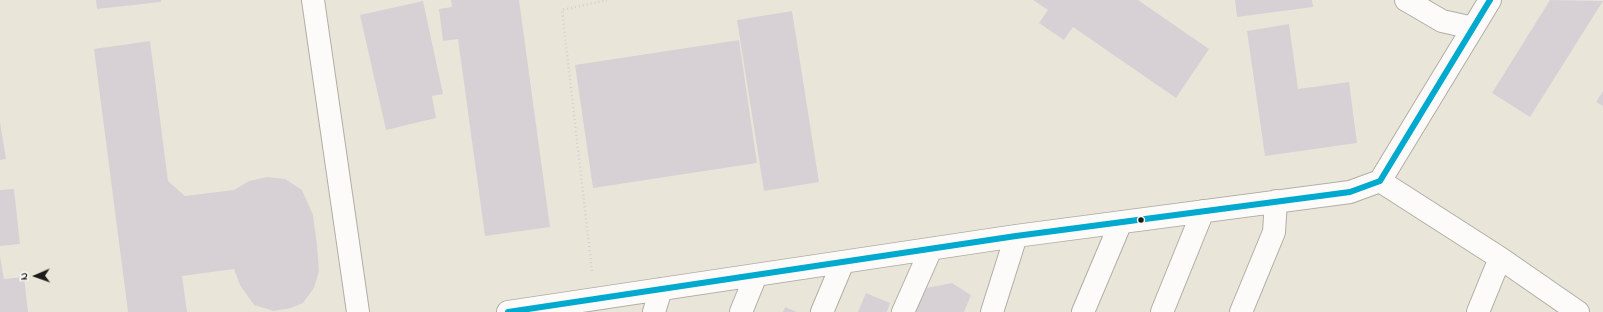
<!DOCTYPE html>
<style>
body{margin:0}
#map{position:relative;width:1603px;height:312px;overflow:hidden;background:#e9e6d9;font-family:"Indie Flower",sans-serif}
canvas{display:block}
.north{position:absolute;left:16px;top:256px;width:40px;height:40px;-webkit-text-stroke:3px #fdfcf7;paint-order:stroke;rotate:268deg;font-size:11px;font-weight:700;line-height:16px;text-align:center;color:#1c1c1c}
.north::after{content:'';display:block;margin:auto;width:14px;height:18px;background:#1c1c1c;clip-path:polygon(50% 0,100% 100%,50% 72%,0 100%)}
</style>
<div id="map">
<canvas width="1603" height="312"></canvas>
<div class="north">N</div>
</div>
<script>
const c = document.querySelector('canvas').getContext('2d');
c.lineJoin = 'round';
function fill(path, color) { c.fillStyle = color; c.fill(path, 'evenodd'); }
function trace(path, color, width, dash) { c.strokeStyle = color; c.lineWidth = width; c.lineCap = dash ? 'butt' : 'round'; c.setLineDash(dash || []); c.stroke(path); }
const building = new Path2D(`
 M96,0H161V2L97,9Z
 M451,0H519L550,227L485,236L458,39L443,41L439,9L452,7Z
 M1033,0H1138L1209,49L1176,98L1073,27L1064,40L1039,23L1048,10Z
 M1235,0H1312L1313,7L1237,17Z
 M1550,0L1603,1L1530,117L1492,93Z
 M423,1L443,94L432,96L436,118L386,130L360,15Z
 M792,11L819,182L764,191L737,20Z
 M1289,24L1298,89L1349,82L1357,143L1265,156L1247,31Z
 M739,40L757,163L593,188L575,65Z
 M150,41L168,181L185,196L234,190L249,181L267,177L285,179L302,190L313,215L317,245L319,271L314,288L303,303L291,308L274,311L254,305L240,285L234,269L182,276L187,312H128L94,49Z
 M1603,91V106L1596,102Z
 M0,122L6,159L0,160Z
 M14,189L20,244L0,246V190Z
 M0,256L4,279L24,277L28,312H0Z
 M952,283L971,295L964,312H911L921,289Z
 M866,293L890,303L887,312H858Z
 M785,307L797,312H783Z`);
const path = new Path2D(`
 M592,271L562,10L607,0`);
const minor = new Path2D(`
 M313,0L358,312
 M1406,0L1442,21L1473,28
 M1380,181L1500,258L1578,312
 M508,312L1016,236L1350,192L1380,181L1490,0
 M654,312L661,289
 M741,312L756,275
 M822,312L843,262
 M903,312L931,249
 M992,312L1016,236
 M1083,312L1121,222
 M1162,312L1203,211
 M1241,312L1274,232L1276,201
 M1478,312L1500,258`);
const bus1 = new Path2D(`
 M508,312L1016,236L1350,192L1380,181L1490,0`);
const markers = [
 [1141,220,3.5,"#1c1c1c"]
];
fill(building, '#d7d1d6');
trace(minor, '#b0aea6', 24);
trace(path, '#d1d1cd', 2.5, [1, 3]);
trace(minor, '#fcfbf9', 22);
trace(bus1, '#00a9ce', 6);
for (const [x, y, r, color] of markers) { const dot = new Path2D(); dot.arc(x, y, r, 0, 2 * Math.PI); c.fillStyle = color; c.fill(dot); trace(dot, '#fdfcf7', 1.5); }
</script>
